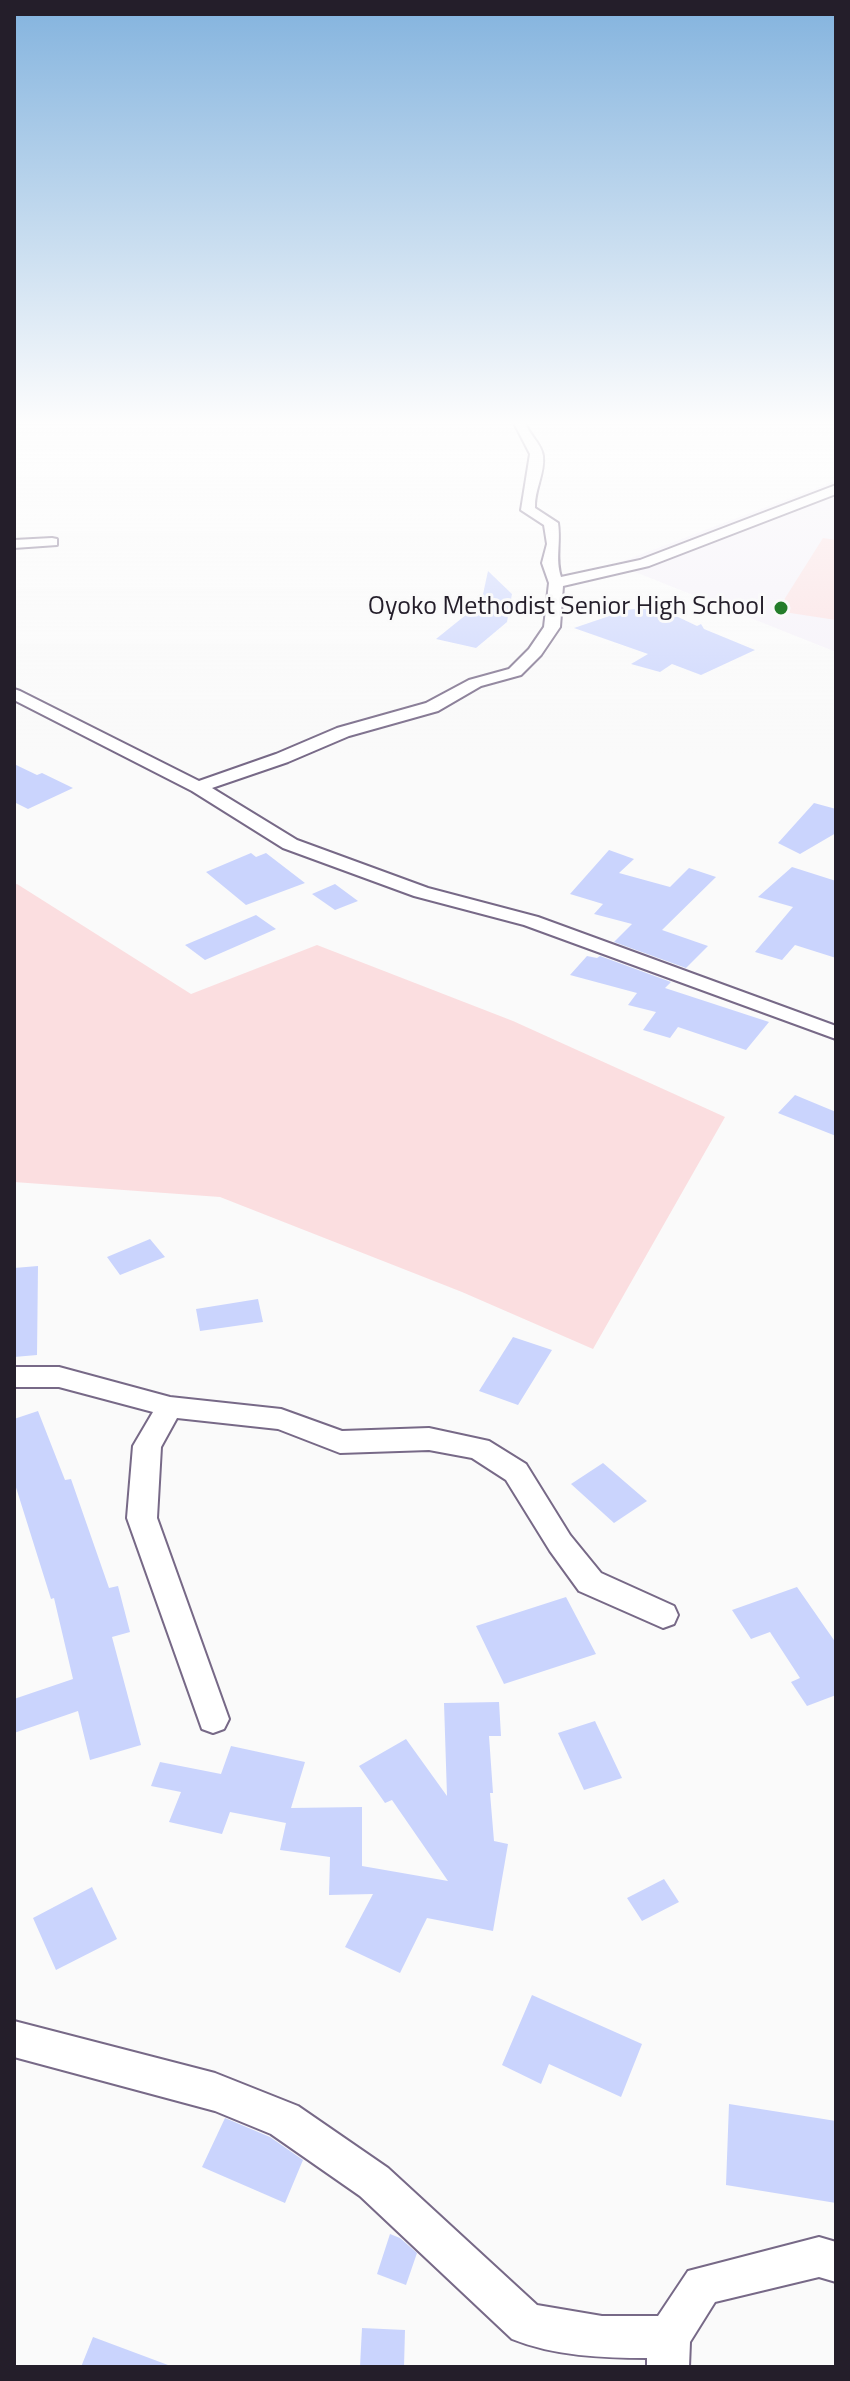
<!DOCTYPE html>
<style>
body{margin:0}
#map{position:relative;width:850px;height:2381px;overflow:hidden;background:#fafafa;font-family:"Titillium Web",sans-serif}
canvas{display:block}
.frame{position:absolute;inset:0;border:16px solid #241e2a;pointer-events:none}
</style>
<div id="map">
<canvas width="850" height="2381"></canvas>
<div class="frame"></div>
</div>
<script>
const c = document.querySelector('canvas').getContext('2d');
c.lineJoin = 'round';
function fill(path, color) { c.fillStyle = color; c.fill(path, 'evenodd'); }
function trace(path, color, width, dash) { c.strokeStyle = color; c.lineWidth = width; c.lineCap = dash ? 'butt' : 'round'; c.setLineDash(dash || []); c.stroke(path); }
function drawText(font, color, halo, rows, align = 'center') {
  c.font = font + ' "Titillium Web",sans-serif'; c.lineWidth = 6; c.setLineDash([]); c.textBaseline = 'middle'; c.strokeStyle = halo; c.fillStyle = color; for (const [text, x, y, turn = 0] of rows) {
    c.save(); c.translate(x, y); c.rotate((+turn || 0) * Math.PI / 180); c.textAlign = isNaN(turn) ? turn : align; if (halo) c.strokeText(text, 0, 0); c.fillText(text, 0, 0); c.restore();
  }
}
const built = new Path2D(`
 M836,480V652L615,564L819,487Z`);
const green = new Path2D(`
 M823,538L836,540V620L777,611Z
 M17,884L191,994L317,945L513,1021L725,1117L593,1349L462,1292L220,1197L14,1182V885Z`);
const building = new Path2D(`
 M488,571L512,594L507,622L476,648L436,639L467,614L468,607L480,608Z
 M655,606L697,626L701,624L704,629L755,650L701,675L672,664L660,672L631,664L648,654L574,628L627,610Z
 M14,764L37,775L42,773L73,788L28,809L14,802Z
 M814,803L836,809V833L800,854L778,843Z
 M609,850L634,859L619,873L670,887L689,868L716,877L662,930L708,946L686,968L614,942L632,924L594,914L603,904L570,894Z
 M251,853L256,857L266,853L305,883L246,905L206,872Z
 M792,867L836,881V958L795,945L782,960L755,952L793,907L758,897Z
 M335,884L358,901L335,910L312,894Z
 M256,915L276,929L205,960L185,945Z
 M587,956L597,958L600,956L671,982L665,988L769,1022L746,1050L678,1027L670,1038L643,1030L656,1012L628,1005L637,993L570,975Z
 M795,1095L836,1112V1136L778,1113Z
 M150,1239L165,1257L120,1275L107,1257Z
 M38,1266L37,1355L14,1357V1268Z
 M258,1299L263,1322L200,1331L196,1309Z
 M513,1337L552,1350L518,1405L479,1391Z
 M38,1411L65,1480L71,1479L109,1588L118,1586L130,1632L112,1637L141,1745L90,1760L78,1711L14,1733V1699L73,1679L54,1598L51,1599L14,1481V1419Z
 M603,1463L647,1501L614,1523L571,1484Z
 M797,1587L836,1643V1695L807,1706L791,1682L800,1678L770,1632L751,1639L732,1610Z
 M566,1597L596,1654L504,1684L476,1626Z
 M499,1702L501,1736H489L493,1793H490L494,1841L508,1844L493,1931L427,1918L400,1973L345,1947L373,1894L329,1895L330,1857L280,1850L286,1823L230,1812L222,1834L169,1822L181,1792L151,1786L160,1762L221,1774L231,1746L305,1762L291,1808L362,1807V1866L448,1881L392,1800L385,1803L359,1766L406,1739L447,1796L444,1703Z
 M595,1721L622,1778L584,1790L558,1733Z
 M664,1879L679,1902L642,1921L627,1898Z
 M92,1887L117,1939L56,1970L33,1918Z
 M532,1995L642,2044L621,2097L549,2064L541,2084L502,2065Z
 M729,2104L836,2121V2203L726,2185Z
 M225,2118L270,2137L303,2160L285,2203L202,2167Z
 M390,2234L400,2238L417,2253L406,2285L377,2274Z
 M362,2328L405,2330L404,2367H360Z
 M93,2337L168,2365L167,2367H81Z`);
const minor = new Path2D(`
 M513,421H525C528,435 541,442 543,456C545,474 534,490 535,508L558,523C561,544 555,558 561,577L640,560L836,485V494L649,566L563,586L560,627L541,655L521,675L481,686L438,711L349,736L288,762L212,788L297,840L428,888L538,917L836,1026V1039L524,925L414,896L283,848L192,791L14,700V689L20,691L199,781L276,754L337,728L426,703L469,680L509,669L529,649L544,627L549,583L542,563L547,544L544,525L521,510L530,454Z
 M52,538L57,539V545L14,548V540Z
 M14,1367H59L170,1397L281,1409L342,1431L429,1428L489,1441L526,1464L570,1535L601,1573L674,1606L678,1615L674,1624L663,1628L579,1591L550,1551L506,1480L472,1458L429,1450L340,1453L278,1429L177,1418L161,1447L157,1518L229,1719L224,1729L213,1733L202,1729L127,1518L133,1446L153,1412L59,1387H14Z
 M14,2021L215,2073L298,2106L388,2168L537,2305L602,2316H658L688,2271L819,2237L836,2242V2282L819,2277L715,2302L690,2342L689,2367H647V2358C603,2358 554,2356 512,2339L360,2196L271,2134L215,2111L14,2057Z`);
const markers = [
 [781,608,8,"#247d2b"]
];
const farPoinames = [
 ["Oyoko Methodist Senior High School",765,608]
];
fill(built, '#f5f1f9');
fill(green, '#fbdee0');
fill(building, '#cad4fd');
trace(minor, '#776987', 4);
fill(minor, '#fff');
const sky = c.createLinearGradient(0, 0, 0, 755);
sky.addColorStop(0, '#83b3de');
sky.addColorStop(0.56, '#fdfdfd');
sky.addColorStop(1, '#fdfdfd00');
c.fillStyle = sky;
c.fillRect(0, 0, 850, 755);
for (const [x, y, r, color] of markers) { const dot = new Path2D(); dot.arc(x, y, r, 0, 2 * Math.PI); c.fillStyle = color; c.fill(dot); trace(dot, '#fafafa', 3); }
drawText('26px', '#241e2a', '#fafafa', farPoinames, 'right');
</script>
